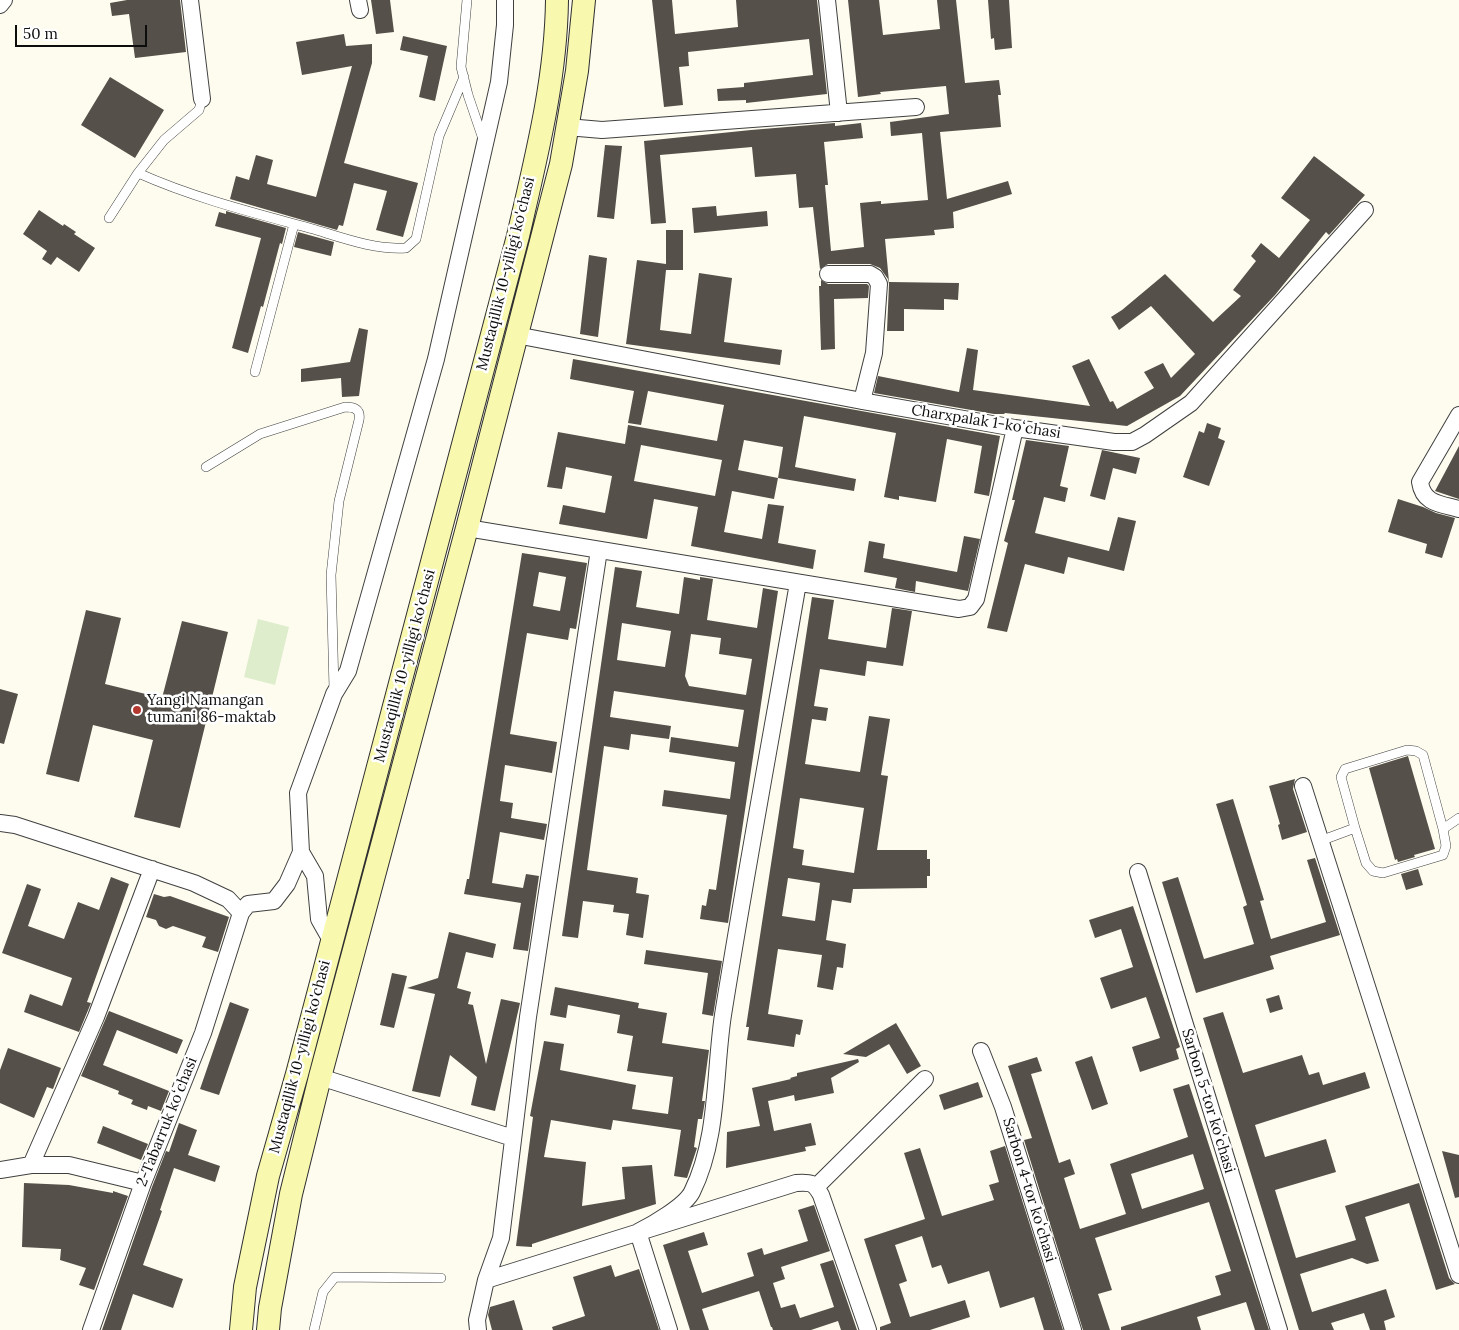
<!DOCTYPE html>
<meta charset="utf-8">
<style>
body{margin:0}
#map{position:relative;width:1459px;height:1330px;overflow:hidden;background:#fefcef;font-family:Lora,serif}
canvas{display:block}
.scale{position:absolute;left:15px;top:25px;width:132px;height:22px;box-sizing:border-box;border:2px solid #0d0d0d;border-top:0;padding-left:6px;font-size:15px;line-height:18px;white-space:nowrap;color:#0d0d0d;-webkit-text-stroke:4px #fff;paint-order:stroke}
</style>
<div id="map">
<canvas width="1459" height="1330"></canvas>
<div class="scale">50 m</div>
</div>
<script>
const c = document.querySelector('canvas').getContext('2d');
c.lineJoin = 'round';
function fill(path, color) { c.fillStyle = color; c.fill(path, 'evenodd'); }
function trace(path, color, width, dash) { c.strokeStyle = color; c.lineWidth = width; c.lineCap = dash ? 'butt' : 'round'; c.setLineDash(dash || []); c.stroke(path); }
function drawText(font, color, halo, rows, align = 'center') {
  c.font = font + ' Lora,serif'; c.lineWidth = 5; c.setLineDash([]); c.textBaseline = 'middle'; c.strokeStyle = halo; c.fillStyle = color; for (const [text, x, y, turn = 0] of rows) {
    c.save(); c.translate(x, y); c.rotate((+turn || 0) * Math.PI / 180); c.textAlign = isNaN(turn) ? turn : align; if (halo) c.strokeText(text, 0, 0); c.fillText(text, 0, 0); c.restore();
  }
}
const pitch = new Path2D(`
 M258,619L289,627L275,685L244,677Z`);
const building = new Path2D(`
 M127,0H180L186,52L135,58L129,14L112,16L110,3Z
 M371,0H390L394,32L376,34Z
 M652,0H672L675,34L738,27L736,0H817L827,94L746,103V100L718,101L717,89L744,87V83L813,75L809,39L688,52L689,66L679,67L683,105L664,107Z
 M848,0H879L883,35L940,29L937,0H956L965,83L999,80L1001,95H998L1001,127L940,132L947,199L1008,181L1012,194L953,212L954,228L934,230L935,235L885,239L889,282L959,283L958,300L944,299V310L904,309V331H887L889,284L888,279L880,268L870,264H828L820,269L813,207L799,208L796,174L755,177L752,147L660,155L666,223L651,224L644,141L751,130L835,123V126L861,123L863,138L824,142L828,185H825L831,251L864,247L860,203L881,201V204L928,200L922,133L891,136L890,122L949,114L946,86L880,92L881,94L858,97Z
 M988,0H1009L1012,48L995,50L994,38L991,39Z
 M344,34L346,46L372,44V63L344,163L418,183L403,237L376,230L387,191L354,183L343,226L339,225L337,230L230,199L236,176L249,180L256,155L273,160L267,184L316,197L352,66L302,75L296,42Z
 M403,36L447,46L435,101L419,97L428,56L400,50Z
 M110,77L164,110L135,158L81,125Z
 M605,145L622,146L614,219L597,217Z
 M1314,156L1365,195L1329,235L1326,232L1275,295L1180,396L1127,426L1005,413L1004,414H994L874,393L878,376L959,392L967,348L978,350L973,390L1090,406L1072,366L1089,359L1110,402L1113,401L1117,409L1154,388L1144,372L1163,363L1171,378L1195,354L1151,306L1119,330L1111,317L1122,310L1165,274L1213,322L1241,296L1233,290L1256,261L1251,256L1261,243L1279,258L1310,220L1281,198Z
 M716,206L717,216L767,211L768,226L694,233L692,208Z
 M39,210L63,226L64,224L76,232L74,234L95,248L79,272L57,257L51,265L42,259L47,251L23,234Z
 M226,211L286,228L282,244L280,243L263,307L261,306L248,353L232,348L261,238L215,226L219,212L226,214Z
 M666,230H683V270H666L660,330L691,334L699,273L732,278L724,342L782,350L780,365L626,344L637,260L666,264Z
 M298,232L334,242L331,256L294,247Z
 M589,255L607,258L598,337L580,334Z
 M821,280L828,284H867L869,286L868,298L834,299L835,349L821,350L819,286H821Z
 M359,328L368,330L359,396L342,397L341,378L301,382V369L350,362Z
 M573,359L1000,436L989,496L974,493L982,446L947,439L936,502L899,496V500L884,497L896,433L804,416L795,467L856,479L854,491L778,478L774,499L732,491L724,532L762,539L768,504L784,506L778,543L816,550L813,569L691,546L698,507L654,499L647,539L559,524L563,505L605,513L612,476L566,467L562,489L547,487L558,432L625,444L628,425L717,441L724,405L648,391L641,425L628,423L634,391L570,379ZM744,440L783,447L778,478L738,470ZM641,445L722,460L715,496L634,481Z
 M1207,423L1221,428L1218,438L1225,441L1209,486L1183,477L1199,431L1204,433Z
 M1026,440L1069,446L1060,486L1068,488L1065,502L1044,497L1035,533L1109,551L1118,517L1136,521L1124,571L1068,557L1064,574L1025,564L1007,632L987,628L1008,543L1004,541L1015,500H1012Z
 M1459,446V499L1435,491Z
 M1102,450L1140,458L1136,474L1113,468L1105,500L1090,496Z
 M1398,499L1423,507L1436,513L1455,518L1442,558L1425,553L1427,544L1388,532Z
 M964,536L980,539L968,591L916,581L915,592L895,588L897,578L864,572L869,541L885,544L883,558L957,572Z
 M522,553L587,563L576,629L570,628L568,640L527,633L510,734L557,742L552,773L505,765L500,801L513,803L511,818L547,824L544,840L500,832L492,883L523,888L526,874L539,876L528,951L513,949L521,903L464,894L467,879H469ZM539,572L566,577L560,611L533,606Z
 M615,567L642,571L636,607L679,614L684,577L700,580V577L713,579L707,620L744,626L757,628L763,588L778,591L728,923L700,919L702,905L706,906L709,889L716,890L727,815L662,806L664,790L730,799L735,762L669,752L671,737L738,747L744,710L614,691L610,717L671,726L669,739L631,734L629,750L604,746L587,870L638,878L636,893L649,895L643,938L626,935L629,914L613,912L614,905L583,901L578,938L562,936ZM622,623L671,631L665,667L617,660ZM691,634L721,638L719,654L752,659L746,695L689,686L685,676Z
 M812,597L834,600L828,639L886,648L892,608L912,611L903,666L867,661L865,676L820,669L814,706L828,708L826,721L812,719L805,764L860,772L869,716L890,719L881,775L888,776L877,850H927V859H930V876H927V888L853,889L851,903L832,900L826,940L846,944L843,968L837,967L833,990L817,987L822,955L778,949L768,1014L803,1020L800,1035L796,1034L794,1047L747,1040L749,1027H746ZM800,798L864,808L854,873L802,865L804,850L793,848ZM788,878L820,883L815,921L782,916Z
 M86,610L121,618L105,684L162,698L182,621L228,632L180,828L134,817L153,740L93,725L79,782L46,774Z
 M0,689L18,694L4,744L0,743Z
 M1408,756L1435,849L1414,855L1415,857L1398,862L1397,859L1395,860L1369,768Z
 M1295,779L1293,789L1307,832L1282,840L1278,825L1280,824L1269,786Z
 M1233,799L1264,900L1260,901L1271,939L1326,922L1307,860L1315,858L1340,935L1270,956L1274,969L1196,993L1162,882L1178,877L1204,959L1254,944L1243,907L1247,905L1216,804Z
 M1418,869L1423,885L1406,890L1401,874Z
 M111,877L129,884L87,1002L91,1003L79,1032L24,1012L30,994L62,1006L72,978L2,953L27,884L41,889L28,926L64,939L78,902L99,910Z
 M154,894L164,897L170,896L229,917L218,952L202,947L206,937L173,926L166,929L159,926L156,920L146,917Z
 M1133,906L1180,1047L1176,1049L1179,1059L1140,1072L1132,1047L1160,1038L1146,997L1111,1009L1100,978L1133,967L1121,929L1095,938L1089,920Z
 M449,932L496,944L493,958L466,952L457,988L471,992L468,1004L473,1005L486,1064L501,999L520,1003L495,1111L471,1105L477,1077L450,1055L440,1097L412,1091L435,994L407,988L438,978Z
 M646,950L722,961L713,1016L702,1014L708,973L644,964Z
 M392,973L407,976L394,1028L380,1025Z
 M555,987L639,1003L638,1008L667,1013L662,1043L709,1050L702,1101H705L702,1119H698L694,1147L697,1148L687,1178L674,1176L681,1130L613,1120L611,1130L551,1120L544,1157L586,1162L582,1206L625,1199L622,1167L652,1165L656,1204L532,1244V1247L516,1246L533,1117L530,1116L544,1041L564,1044L560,1070L636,1085L632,1109L668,1114L673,1077L627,1071L633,1036L617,1033L620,1015L568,1005L566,1018L550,1015Z
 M1279,995L1283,1009L1270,1013L1266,999Z
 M230,1002L249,1009L219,1095L200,1089Z
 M109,1011L183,1040L177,1054L117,1030L103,1065L169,1091L161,1111L148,1106L147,1110L131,1104L133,1100L118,1094L119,1091L81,1076Z
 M1223,1012L1243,1073L1302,1055L1309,1075L1319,1072L1323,1085L1365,1072L1370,1088L1255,1125L1265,1157L1326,1139L1336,1172L1275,1190L1296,1258L1356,1240L1345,1206L1419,1183L1449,1278L1455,1284L1436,1290L1409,1203L1365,1217L1379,1261L1367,1264L1352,1258L1300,1274L1312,1312L1386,1289L1395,1317L1384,1321L1386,1330H1370L1364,1313L1331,1323L1334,1330H1299L1203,1018Z
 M896,1023L921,1066L907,1074L889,1044L866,1057L843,1054Z
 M8,1048L61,1068L53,1089L47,1087L34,1118L0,1103V1070Z
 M1092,1056L1108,1104L1092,1110L1075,1062Z
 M1037,1057L1042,1071L1031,1074L1059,1163L1070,1159L1075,1174L1064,1178L1080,1229L1126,1214L1110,1164L1188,1137L1173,1089L1189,1084L1269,1330H1255L1246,1302L1197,1317L1201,1330H1121V1327L1221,1295L1215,1276L1231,1271L1209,1202L1095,1238L1112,1290L1098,1294L1110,1330H1083L1024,1140L1032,1138L1008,1066ZM1193,1154L1204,1189L1142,1209L1131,1174Z
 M858,1059L859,1062L831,1078L834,1093L795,1101L794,1095L768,1101L774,1131L811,1123L816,1145L805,1147L806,1151L726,1168L727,1132L760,1126L752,1088L791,1079L790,1078L797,1076V1073Z
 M978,1082L983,1097L944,1110L939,1095Z
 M179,1123L197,1130L188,1155L220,1166L215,1182L174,1168L160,1210L162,1211L143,1265L183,1279L173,1308L133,1294L121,1330H102L152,1187L166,1151L169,1152Z
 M103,1126L148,1144L141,1160L97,1143Z
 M1005,1146L1063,1330H1044L1034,1297L1000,1308L989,1271L948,1284L941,1265L932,1268L922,1236L895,1245L907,1281L899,1284L910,1317L965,1300L970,1317L930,1330H880V1327L891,1323L864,1239L925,1219L904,1153L920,1148L942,1216L994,1200L989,1185L999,1182L990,1151Z
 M1442,1151L1459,1155V1197L1455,1198Z
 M24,1183L69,1185L113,1193V1191L128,1196L94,1290L79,1285L86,1268L60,1260L61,1249L22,1247Z
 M814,1205L830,1251L781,1267L785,1279L773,1283L781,1308L795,1304L800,1318L834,1307L820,1264L833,1260L857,1330H841L838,1321L811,1330H773L772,1327H774H771L759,1291L702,1309L709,1330H690L663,1245L704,1232L708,1245L688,1251L702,1293L754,1276L747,1253L762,1248L764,1255L808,1241L798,1210Z
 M611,1265L615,1277L639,1269L659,1330H553L552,1327L585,1316L573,1277Z
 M514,1300L523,1330H492L488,1315L490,1307Z`);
const lane = new Path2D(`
 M467,0L461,67L468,95L483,139
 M138,173L164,140L199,110L202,99
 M109,218L138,173C194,198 254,213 313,229C343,238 375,250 406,248L416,239L439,136L464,77
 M255,372L294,224
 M206,467L260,434L345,407C354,407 361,409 359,420L339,501L331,575L334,689
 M1355,828L1366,863L1373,871L1383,873L1443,855L1446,846L1443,829
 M1320,841L1355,828L1341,777L1345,769L1407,750L1416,751L1423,755L1443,829L1459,818
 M314,1330L323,1292L335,1277L441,1278`);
const street = new Path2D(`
 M190,0L202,99
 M358,0L360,10
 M827,0L839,113
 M0,5L4,0
 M567,127L602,130L916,107
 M828,274H870L875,277L879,284L874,353L862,401
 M516,335L862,401L1015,428L1114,442H1132L1145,435L1191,403L1365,210
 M1459,415L1420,482C1423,504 1441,504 1459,509
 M467,528L959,609L970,607L976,599L1015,428
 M1303,786L1459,1275
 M0,823L15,825L194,883L228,899L241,913
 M301,852L315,876L319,919L332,942
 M1138,872L1279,1330
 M981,1051L1003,1107L1073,1330
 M320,1077L513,1138
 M31,1165L96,1017L152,869
 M0,1170L31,1165H69L143,1183
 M816,1187L925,1079
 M486,1280L796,1183C810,1182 814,1182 821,1195L868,1330
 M91,1330L143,1183L203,1033L241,913L248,904L274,901L287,884L301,852L298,793L334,694L348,671L436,359L499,82L505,25V0
 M478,1330L477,1320L486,1280L501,1238L528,1017L599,550
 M669,1330L638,1232C652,1225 685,1206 692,1192C719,1137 714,1074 723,1015C746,871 773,727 798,583`);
const secondary = new Path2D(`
 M241,1330L245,1287L268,1176L297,1074L518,236C536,158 556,80 557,0
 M268,1330L270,1308L291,1194L320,1077L467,528L561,164L577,71L584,0`);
const markers = [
 [137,710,5,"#b23830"]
];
const streetNames = [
 ["Mustaqillik 10-yilligi ko'chasi",506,274,-76],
 ["Charxpalak 1-koʻchasi",986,422,9],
 ["Mustaqillik 10-yilligi ko'chasi",405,666,-75],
 ["Mustaqillik 10-yilligi ko'chasi",300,1057,-75],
 ["Sarbon 5-tor koʻchasi",1208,1101,73],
 ["2-Tabarruk koʻchasi",167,1122,-68],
 ["Sarbon 4-tor koʻchasi",1029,1190,73]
];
const poiNames = [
 ["Yangi Namangan",147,701],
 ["tumani 86-maktab",147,718]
];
fill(pitch, '#deedcc');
fill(building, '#55504a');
trace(lane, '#404040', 10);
trace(street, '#404040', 18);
trace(secondary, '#2f2f2f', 24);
trace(lane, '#fff', 9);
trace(street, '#fff', 16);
trace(secondary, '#f8f8af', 22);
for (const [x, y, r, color] of markers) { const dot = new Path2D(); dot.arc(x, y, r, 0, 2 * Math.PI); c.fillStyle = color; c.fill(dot); trace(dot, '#fff', 2); }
drawText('15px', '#0d0d0d', '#fff', streetNames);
drawText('15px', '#0d0d0d', '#fff', poiNames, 'left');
</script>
